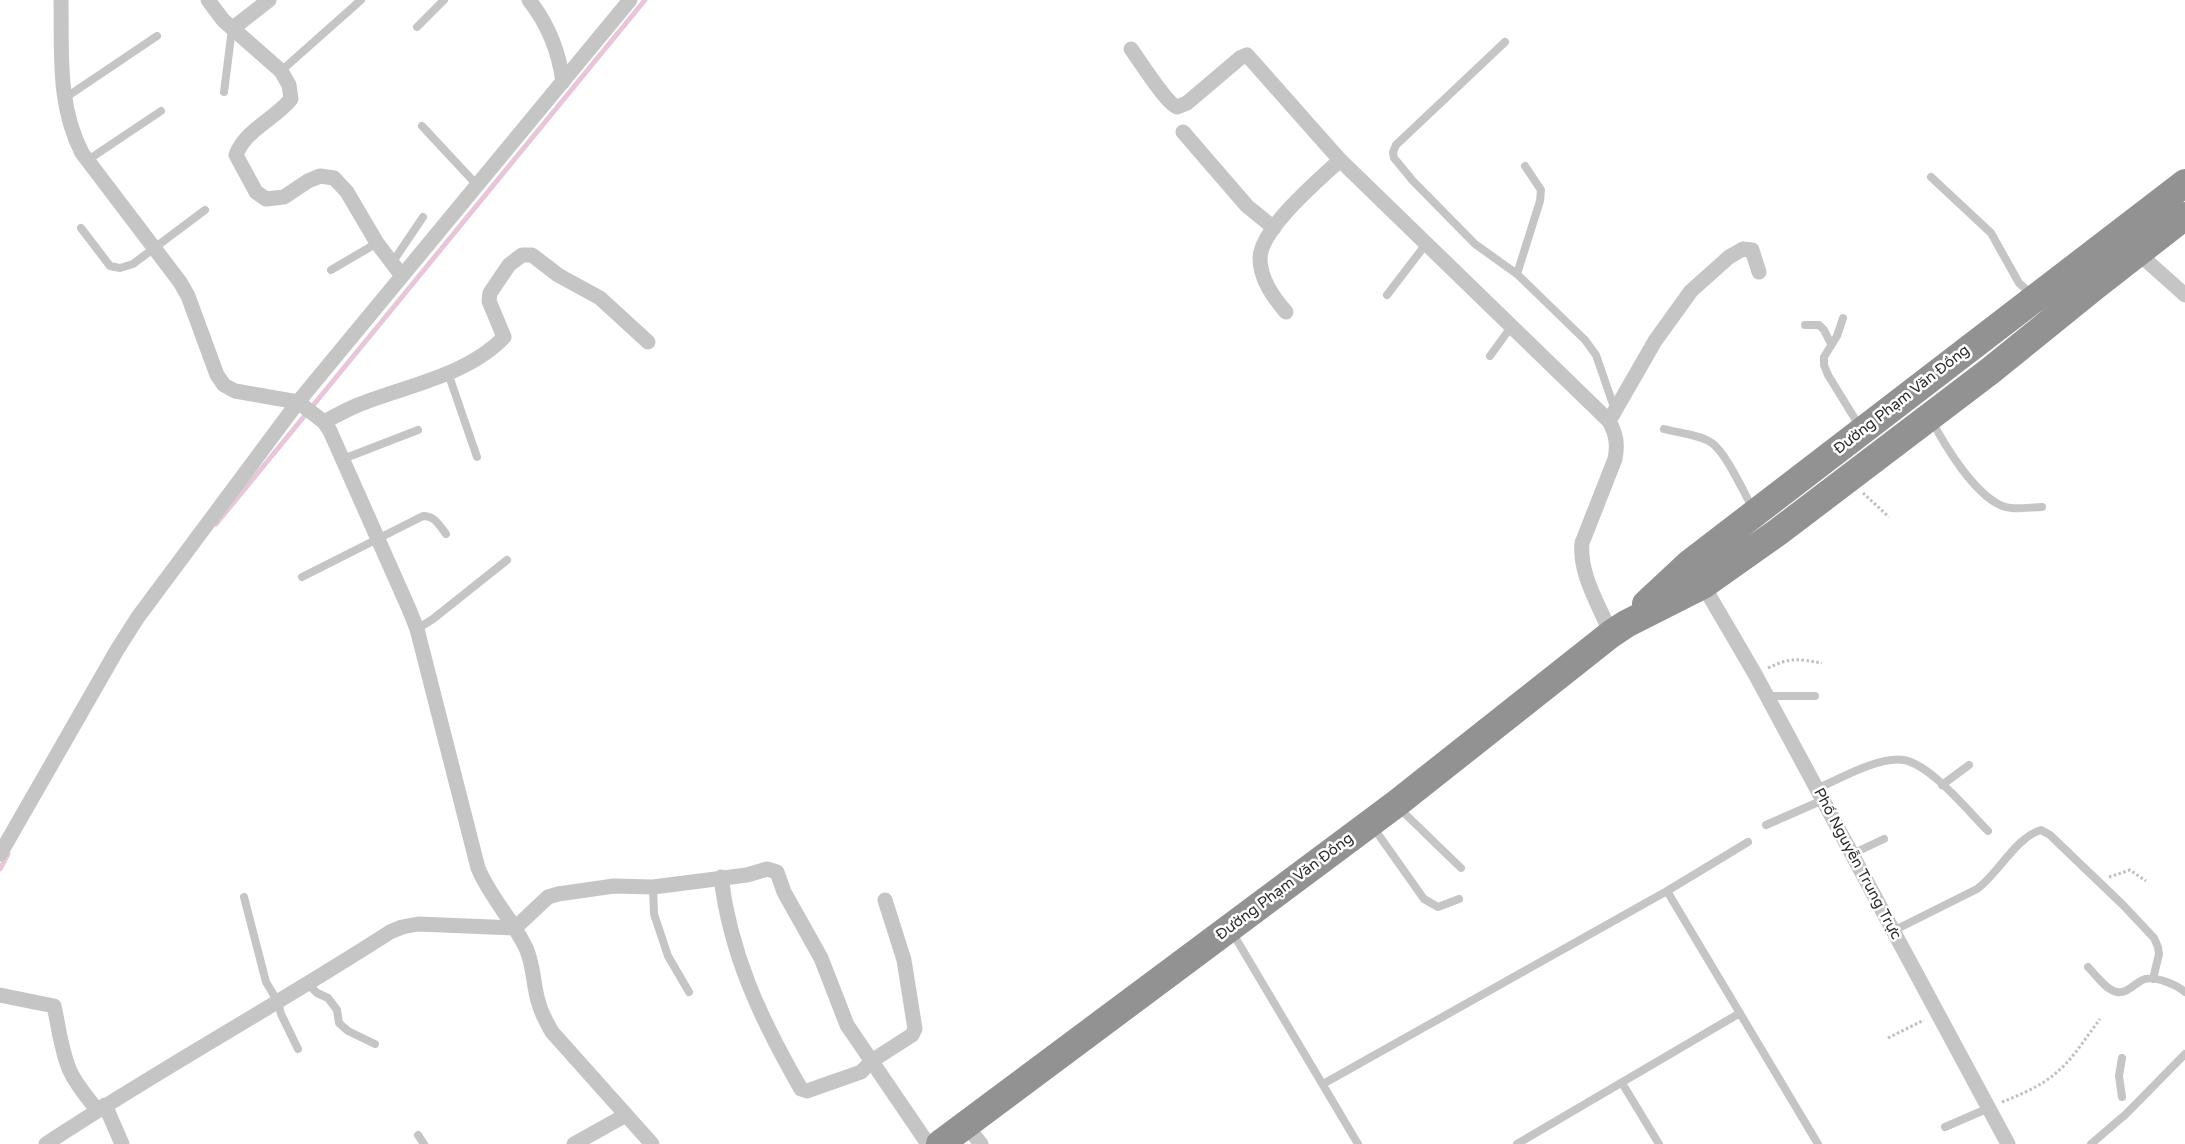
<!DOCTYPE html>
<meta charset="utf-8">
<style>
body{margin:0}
canvas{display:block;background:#fff}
</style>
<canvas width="2185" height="1144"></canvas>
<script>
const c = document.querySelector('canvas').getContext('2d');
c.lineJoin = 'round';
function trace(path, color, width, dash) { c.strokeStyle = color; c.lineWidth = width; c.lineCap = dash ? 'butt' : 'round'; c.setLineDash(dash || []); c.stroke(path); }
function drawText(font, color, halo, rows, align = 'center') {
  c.font = font + ' "Varela Round",sans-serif'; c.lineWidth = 5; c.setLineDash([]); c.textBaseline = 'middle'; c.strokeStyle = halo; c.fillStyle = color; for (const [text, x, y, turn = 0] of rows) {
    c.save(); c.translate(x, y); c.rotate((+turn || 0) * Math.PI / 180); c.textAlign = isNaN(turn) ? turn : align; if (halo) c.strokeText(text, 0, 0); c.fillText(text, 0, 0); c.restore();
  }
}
const stream = new Path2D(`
 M216,524L645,0
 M0,869L8,854`);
const path = new Path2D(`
 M1863,493L1889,517
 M1768,668C1791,657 1797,659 1822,663
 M2109,877L2130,870L2146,881
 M1888,1038L1924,1020
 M2002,1102C2020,1095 2041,1086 2056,1073C2074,1058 2086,1037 2100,1019`);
const lane = new Path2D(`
 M417,27L444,0
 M1505,42L1396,145L1393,152L1394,158L1413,181L1475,244L1517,274L1585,340L1596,355L1615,410
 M281,71L361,0
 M224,92L232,29
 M65,98L157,36
 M422,126L477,185
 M88,160L161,111
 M1931,177L1991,233L2019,283L2035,297L2052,316
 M81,228L110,266L120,268L133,264L205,210
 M392,263L423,217
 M331,270L377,243
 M1517,274L1540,201L1541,190L1525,166
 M1387,295L1426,244
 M1843,318L1837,336L1824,357V365L1828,375L1860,427
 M1805,325H1819L1824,330L1831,344
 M1490,356L1511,327
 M448,373L477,457
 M1932,421C1945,446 1973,492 2000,505C2012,511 2029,507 2042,507
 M1664,429C1679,433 1700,435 1712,443C1726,453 1744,493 1753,509
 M343,459L418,430
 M302,577L423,516C435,516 439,525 446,534
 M417,629L433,619L507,560
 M1767,696H1815
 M1942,785L1969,765
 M1817,789C1839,779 1879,756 1904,760C1931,765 1968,811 1988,831
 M1399,808L1461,868
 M1766,825L1823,800
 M1373,827L1424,899L1438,907L1459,899
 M1852,854L1884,839
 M653,887L654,914L668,956L689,992
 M1667,891L1818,1144
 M244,897L266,982L278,1002L281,1014L298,1049
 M1893,931L1977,889C1998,874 2016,837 2041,830L2050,835L2123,905L2154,938L2158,947L2159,954L2153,979
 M1232,932L1358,1144
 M2088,967C2095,974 2106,990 2117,992C2128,994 2135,982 2145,979C2156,976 2177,985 2185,992
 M309,985L317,993L328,998L337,1010L339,1023L348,1031L375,1044
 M2122,1058L2119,1076L2122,1097
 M1622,1083L1659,1144
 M1323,1084L1667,891L1748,842
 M1945,1127L1989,1108
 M418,1135L424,1144
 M1517,1144L1740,1013
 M2091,1144L2126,1114L2185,1054`);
const street = new Path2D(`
 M61,0C62,53 57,104 82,153L180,282L188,296L217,375L224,385L235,391L298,402L324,422L330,431L409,609L417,629L478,868C490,897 512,919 526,948C534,965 533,986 539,1004C542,1015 547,1023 552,1032L652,1144
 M208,0L223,20L281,71L289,85L291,99C275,119 245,130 236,155L256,192L266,199L284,197L308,181L320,176L334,178L347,192L377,243L402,276
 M529,0C548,24 559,52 563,82
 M233,28L269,0
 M1131,49C1140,61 1166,103 1177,107L1187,103L1240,58L1247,55L1340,160L1609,421C1616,434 1618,444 1615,459L1582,543C1579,574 1599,605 1611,634
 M1183,132L1247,206L1274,228
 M2138,253L2185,295
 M1286,312C1273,297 1260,279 1260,258C1261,228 1319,180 1340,160
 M1609,421L1655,341L1691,291L1729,257L1743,249L1752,250L1759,272
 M324,422C335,416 346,410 358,405C405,386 469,375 504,337L489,301L490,293L509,265L522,255H532L558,275L600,298L648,342
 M1703,585L1755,674L2008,1144
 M0,854L117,650L138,617L298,402L630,0
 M721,877C730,953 760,1017 797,1082L801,1089L807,1091L861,1072L873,1060L912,1035L915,1029L904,960L885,900
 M0,995L54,1006C59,1028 61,1051 70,1071C77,1086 88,1098 97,1110
 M105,1105L122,1144
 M967,1126L981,1144
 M46,1144C158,1070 277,1005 390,932L402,927L418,924L515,928L548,897L558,894L614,886L653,887L747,875L767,869L777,872L784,892L821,958L847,1025L928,1144
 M574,1144L626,1115`);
const highway = new Path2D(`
 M1646,604L1690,563L2185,183
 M940,1144L1396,804L1611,634L1626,624L1703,585L1778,532L1990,371L2095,286L2185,216`);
const streetNames = [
 ["Đường Phạm Văn Đồng",1902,400,-38],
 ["Phố Nguyễn Trung Trực",1857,864,62],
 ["Đường Phạm Văn Đồng",1285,887,-37]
];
trace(stream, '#e8c6d9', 5);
trace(path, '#bfbfbf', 3, [2.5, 2.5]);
trace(lane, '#c5c5c5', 8);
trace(street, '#c5c5c5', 15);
trace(highway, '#929292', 28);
drawText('15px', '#2b2b2b', '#fff', streetNames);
</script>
